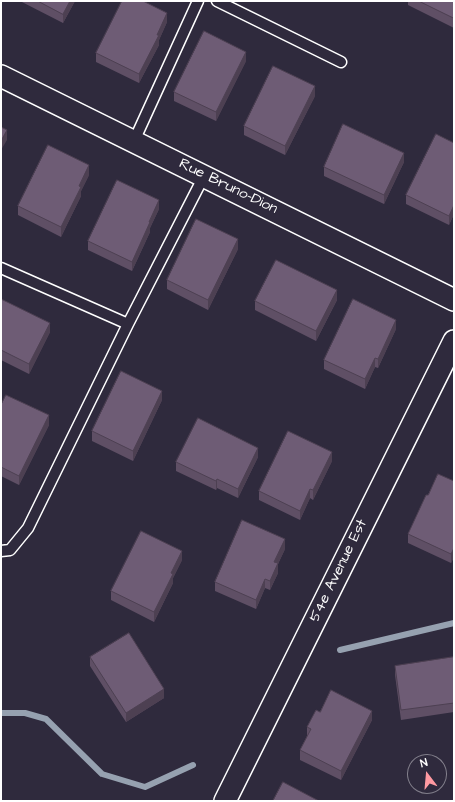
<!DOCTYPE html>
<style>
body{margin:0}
#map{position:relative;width:455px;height:802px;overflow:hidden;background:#2f2a3d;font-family:"Architects Daughter",sans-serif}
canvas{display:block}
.frame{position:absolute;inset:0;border:2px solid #fff;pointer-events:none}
.north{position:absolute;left:407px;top:754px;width:40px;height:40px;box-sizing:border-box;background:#2f2a3d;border:1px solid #827f8b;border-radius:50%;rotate:344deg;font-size:11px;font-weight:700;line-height:16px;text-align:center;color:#fff}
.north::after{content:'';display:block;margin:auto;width:14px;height:18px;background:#ff9aa2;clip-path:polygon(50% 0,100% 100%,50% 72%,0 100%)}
</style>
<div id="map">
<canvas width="455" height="802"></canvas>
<div class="frame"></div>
<div class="north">N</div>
</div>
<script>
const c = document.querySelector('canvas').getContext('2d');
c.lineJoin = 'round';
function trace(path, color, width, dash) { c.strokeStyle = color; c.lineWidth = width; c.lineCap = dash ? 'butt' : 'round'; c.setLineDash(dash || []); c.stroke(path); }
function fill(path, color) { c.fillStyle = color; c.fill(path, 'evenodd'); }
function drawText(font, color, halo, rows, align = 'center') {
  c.font = font + ' "Architects Daughter",sans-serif'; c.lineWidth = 3; c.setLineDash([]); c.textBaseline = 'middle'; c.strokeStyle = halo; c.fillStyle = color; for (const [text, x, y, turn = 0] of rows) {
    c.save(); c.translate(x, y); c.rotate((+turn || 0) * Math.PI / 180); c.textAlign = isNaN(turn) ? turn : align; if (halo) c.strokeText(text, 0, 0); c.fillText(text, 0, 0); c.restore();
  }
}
const stream = new Path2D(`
 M340,650L454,623
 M1,713H25L46,719L102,774L145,787L193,765`);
const service = new Path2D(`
 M217,1L341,62
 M134,141L198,1
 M1,268L128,324
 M1,551L10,550L28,528L128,324L204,176`);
const minor = new Path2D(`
 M1,76L454,300
 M225,801L454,341`);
const wall = new Path2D(`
 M20,1H75L63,23Z
 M408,1H454V28L408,5Z
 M167,22L159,40V45L139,83L96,62V53Z
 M246,61L216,121L174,101V92Z
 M315,96L285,155L244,135V126Z
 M454,143V214L449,225L406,204V195Z
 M404,162L384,204L324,176V167Z
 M89,175L81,191V196L61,237L18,215V206Z
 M159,209L150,228V232L132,271L88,250V241Z
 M238,249L208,310L167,289V280Z
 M1,299L50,332L29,374L1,360Z
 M337,300L316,341L255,310V301Z
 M396,329L378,368L375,367L365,389L324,369V360Z
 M162,400L133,461L92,441V431Z
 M1,405L49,425L19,485L1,476Z
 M258,457L238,498L217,488L216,490L176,471V462Z
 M332,461L313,500L310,498L300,520L259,500V491Z
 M454,481V557L451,563L408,543V534L428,495Z
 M285,549L278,564V573L270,590L265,588L256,609L215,591V582Z
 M182,560L173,578V583L154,622L111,600V591Z
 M90,657L164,698L126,722L90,666Z
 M454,657V712L401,720L395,675V666Z
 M320,712L372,720L341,780L300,760V750L307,736V727Z`);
const shadedWall = new Path2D(`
 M70,1H75L63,23V14Z
 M167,13V22L159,40V45L139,83V74L157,35Z
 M246,52V61L216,121V112Z
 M315,86V96L285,155V146Z
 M7,130V140L1,150V141Z
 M404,153V162L384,204V195Z
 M89,165V175L81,191V196L61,237V227L79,186Z
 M159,200V209L150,228V232L132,271V262Z
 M454,205V214L449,225V216Z
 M238,239V249L208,310V300Z
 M337,290V300L316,341V331Z
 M396,320V329L378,368V359Z
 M50,323V332L29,374V364Z
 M375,358V367L365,389V379Z
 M162,391V400L133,461V451Z
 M49,415V425L19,485V476Z
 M258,448V457L238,498V489Z
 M332,452V461L313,500V490Z
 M217,479V488L216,490V481Z
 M310,489V498L300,520V511Z
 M285,539V549L278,564V573L270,590V581L274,562Z
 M454,548V557L451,563V554Z
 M182,551V560L173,578V583L154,622V612L171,573Z
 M265,579V588L256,609V600Z
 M164,689V698L126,722V713Z
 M372,711V720L341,780V771Z`);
const building = new Path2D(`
 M38,1H70L63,14Z
 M122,1H143L167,13L157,35H159L139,74L96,53Z
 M419,1H454V18Z
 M204,31L246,52L216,112L174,92Z
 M273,66L315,86L285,146L244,126Z
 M343,124L404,153L384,195L324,167Z
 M1,127L7,130L1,141Z
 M436,134L454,143V205L449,216L406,195Z
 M48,145L89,165L79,186L81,187L61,227L18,206Z
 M117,180L159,200L149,222H150L132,262L88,241Z
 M196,219L238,239L208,300L167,280Z
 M276,260L337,290L316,331L255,301Z
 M1,299L50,323L29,364L1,350Z
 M353,299L396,320L378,359L375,358L365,379L324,360Z
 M121,371L162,391L133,451L92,431Z
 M6,395L49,415L19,476L1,467V405Z
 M198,418L258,448L238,489L217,479L216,481L176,462Z
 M288,431L332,452L313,490L310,489L300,511L259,491Z
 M438,474L454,481V548L451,554L408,534L426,495H428Z
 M242,520L285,539L274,562L278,563L270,581L265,579L256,600L215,582Z
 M141,531L182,551L171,573L173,574L154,612L111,591Z
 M129,633L164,689L126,713L90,657Z
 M454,657V703L401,710L395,666Z
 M331,690L372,711L341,771L300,750L311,729L307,727L316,710L320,712Z
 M283,782L319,801H273Z`);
const streetNames = [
 ["Rue Bruno-Dion",228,187,26],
 ["54e Avenue Est",339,571,-64]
];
trace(stream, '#96a1b0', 6);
trace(service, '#fff', 13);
trace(minor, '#fff', 24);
trace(service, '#2f2a3d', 10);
trace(minor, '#2f2a3d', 21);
fill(wall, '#5f4f65');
fill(shadedWall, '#4d4052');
fill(building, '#6e5c75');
trace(building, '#4d4052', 1);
drawText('15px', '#fff', '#2f2a3d', streetNames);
</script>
